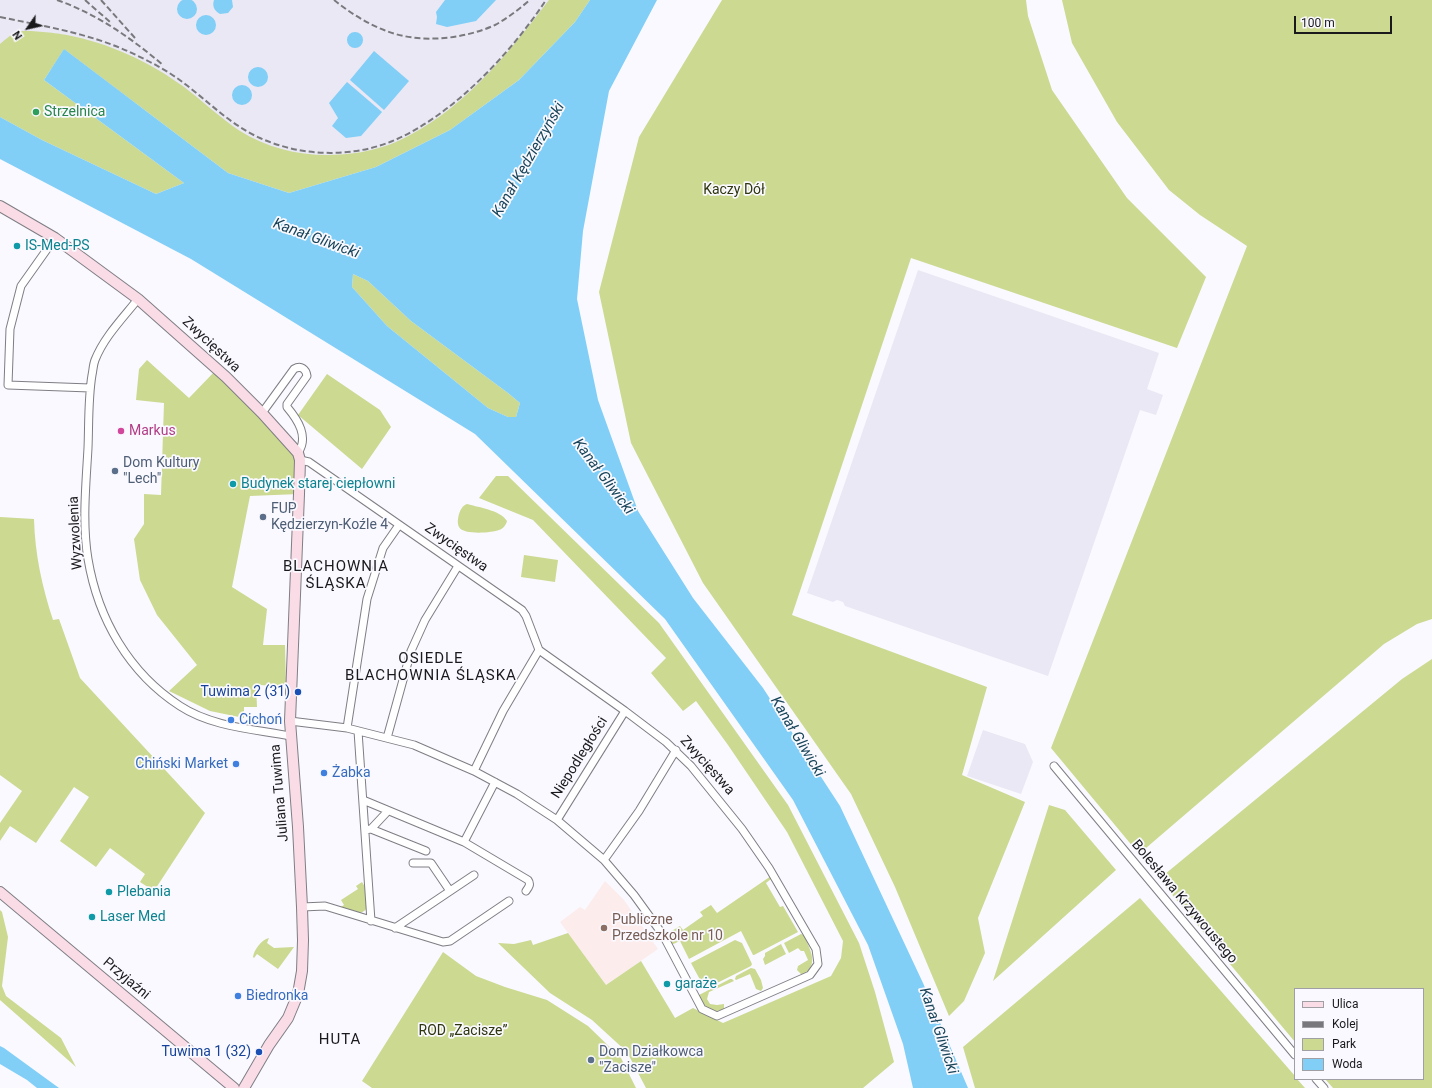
<!DOCTYPE html>
<meta charset="utf-8">
<style>
body{margin:0}
#map{position:relative;width:1432px;height:1088px;overflow:hidden;background:#faf9ff;font-family:Roboto,sans-serif}
canvas{display:block}
.legend{position:absolute;left:1294px;top:988px;width:130px;height:92px;box-sizing:border-box;background:#faf9ff;border:1px solid #a0a0a4;margin:0;padding:5px 7px;list-style:none;font-size:12px;color:#1a1a1c}
.legend li{display:flex;align-items:center;gap:8px;height:20px}
.legend b{width:20px;border:1px solid #a0a0a4}
.north{position:absolute;left:8px;top:8px;width:40px;height:40px;-webkit-text-stroke:3px #faf9ff;paint-order:stroke;rotate:236deg;font-size:11px;font-weight:700;line-height:16px;text-align:center;color:#1a1a1c}
.north::after{content:'';display:block;margin:auto;width:14px;height:18px;background:#1a1a1c;clip-path:polygon(50% 0,100% 100%,50% 72%,0 100%)}
.scale{position:absolute;left:1294px;top:16px;width:98px;height:18px;box-sizing:border-box;border:2px solid #1a1a1c;border-top:0;padding-left:5px;font-size:12px;line-height:14px;white-space:nowrap;color:#1a1a1c;-webkit-text-stroke:3px #faf9ff;paint-order:stroke}
</style>
<div id="map">
<canvas width="1432" height="1088"></canvas>
<ul class="legend">
<li><b style="height:5px;background:#fadce6"></b>Ulica</li>
<li><b style="height:5px;background:#79797d"></b>Kolej</li>
<li><b style="height:11px;background:#cbd991"></b>Park</li>
<li><b style="height:11px;background:#81cef7"></b>Woda</li>
</ul>
<div class="north">N</div>
<div class="scale">100 m</div>
</div>
<script>
const c = document.querySelector('canvas').getContext('2d');
c.lineJoin = 'round';
function fill(path, color) { c.fillStyle = color; c.fill(path, 'evenodd'); }
function trace(path, color, width, dash) { c.strokeStyle = color; c.lineWidth = width; c.lineCap = dash ? 'butt' : 'round'; c.setLineDash(dash || []); c.stroke(path); }
function drawText(font, color, halo, rows, align = 'center') {
  c.font = font + ' Roboto,sans-serif'; c.lineWidth = 3.5; c.setLineDash([]); c.textBaseline = 'middle'; c.strokeStyle = halo; c.fillStyle = color; for (const [text, x, y, turn = 0] of rows) {
    c.save(); c.translate(x, y); c.rotate((+turn || 0) * Math.PI / 180); c.textAlign = isNaN(turn) ? turn : align; if (halo) c.strokeText(text, 0, 0); c.fillText(text, 0, 0); c.restore();
  }
}
const built = new Path2D(`
 M0,0H551L537,20L477,88L417,134L388,148L327,158L269,155L0,50Z
 M918,270L1159,353L1147,389L1163,395L1156,415L1140,410L1048,676L845,606L843,602L837,600L833,602L807,593Z
 M983,730L1025,744L1033,762L1021,794L967,776Z`);
const education = new Path2D(`
 M605,881L624,900L658,949L606,985L560,922L580,907L585,910Z`);
const green = new Path2D(`
 M549,0H590L575,22L519,80L450,130L376,167L289,193L228,173L64,49L44,80L184,183L156,194L42,140L0,117V44C5,40 10,35 16,32C23,29 58,33 67,35C109,43 150,62 184,87C203,101 220,118 240,131C266,147 296,155 327,155C350,155 375,151 396,142C461,113 507,55 549,0Z
 M722,0H1026L1028,16L1052,90L1127,198L1206,277L1177,348L911,258L792,615L987,687L962,775L1025,802L978,918L985,953L964,1001L949,1016L895,887L851,794L703,583L631,443L599,292L639,137Z
 M1062,0H1432V619L1417,624L1384,644L1139,854L1051,748L1247,246L1200,215L1169,190L1117,122L1072,43Z
 M353,274L368,281L411,321L508,393L520,403L516,417H508L488,408L387,326L352,287Z
 M147,360L189,398L217,369L298,453L299,494L250,496L232,587L267,609L263,645H285L286,686L256,685L257,707H244V718L210,711L169,691L197,665L157,615L140,580L134,539L144,524V494L161,495L164,403L136,400L139,369Z
 M327,374L380,410L391,427L362,469L298,415Z
 M496,476H508L659,623L788,805L859,943L875,992L894,1062L863,1088H646L627,1052L592,1020L550,993L498,943L514,944L531,940L533,945L568,933L606,985L641,961L675,1018L693,1008L723,1023L831,976L841,958L843,941L787,832L728,745L696,701L683,711L651,673L666,658L533,520L479,498Z
 M467,504L471,505C482,508 501,511 507,521C506,525 503,529 499,530C491,533 463,535 459,527C457,523 458,518 459,514C461,509 462,506 467,504Z
 M0,517L34,519C35,555 42,586 53,620L59,619L80,678L205,813L154,891L140,882L145,874L110,848L96,867L60,841L89,797L74,787L36,843L10,826L0,841V823L22,791L0,775Z
 M524,555L558,560L555,582L521,577Z
 M1432,659V1088H1333L1325,1079H1423V989H1295V1042L1159,879L1402,679Z
 M1049,805L1065,810L1116,870L993,981Z
 M771,876V879L766,883L780,907L783,906L798,932L754,955H753L741,931L689,959L680,941L671,945L668,938L670,932L680,926L683,930L703,916L700,912L711,905L717,913Z
 M362,882L365,887L367,908C360,918 349,911 339,908L344,905L341,900L358,889L356,886Z
 M1140,898L1295,1076V1079H1297L1305,1088H975L963,1047Z
 M0,910L2,912L8,937L2,986L6,996L61,1038L76,1067L0,1000Z
 M801,934L804,935C810,950 820,965 802,975L797,970L798,966L808,960L804,951H801L798,948L789,953L784,943Z
 M269,938L267,943L274,948L294,947L278,969L257,954L254,958L253,957C254,950 261,940 269,938Z
 M735,940L742,943L752,964L751,966L705,989L691,963Z
 M781,944L786,954L765,965L763,959L765,956V953Z
 M443,952L476,976L505,987L547,1000L588,1026L621,1058L636,1088H372L362,1081Z
 M751,968L755,969L761,980L763,988L761,991L756,989L750,974L736,980L735,979L736,976Z
 M730,979H732L734,981L709,992L707,999L710,1004L717,1005L724,1004V1009C712,1015 704,1006 698,997L699,995Z`);
const water = new Path2D(`
 M177 9a10 10 0 1 1 20 0a10 10 0 1 1-20 0Z
 M214,0H232L233,7L228,13L220,14C214,11 212,6 214,0Z
 M445,0H496L476,21L447,27L436,24L437,17L436,12Z
 M590,0H657L609,91L583,231L577,299L598,400L638,511L693,598L763,688L840,806L923,983L968,1088H913L903,1044L868,945L793,800L665,619L475,434L191,259L0,159V117L42,140L156,194L184,183L44,80L64,49L228,173L289,193L376,167L450,130L519,80L575,22ZM353,274L368,281L411,321L508,393L520,403L516,417H508L488,408L387,326L352,287Z
 M196 25a10 10 0 1 1 20 0a10 10 0 1 1-20 0Z
 M347 40a8 8 0 1 1 16 0a8 8 0 1 1-16 0Z
 M374,51L409,81L384,110L350,80Z
 M248 77a10 10 0 1 1 20 0a10 10 0 1 1-20 0Z
 M347,82L382,112L361,136L346,138L332,126L338,118L329,103Z
 M232 95a10 10 0 1 1 20 0a10 10 0 1 1-20 0Z
 M0,1046L4,1048L59,1088H37L27,1080L0,1064Z`);
const street = new Path2D(`
 M55,238L21,286L10,329L8,385L90,388
 M138,299C123,318 104,337 95,360C93,365 93,371 92,375C88,399 89,424 88,448C86,484 82,523 88,559C98,619 129,673 180,706C212,727 254,729 290,736
 M262,413L294,369C301,365 306,369 307,376L287,404V407C298,420 309,437 298,453
 M290,721L347,728L414,745L474,771L517,794L557,820L604,860L634,895L663,935L702,1009L717,1016L810,975L818,964L816,949L769,868L742,829L691,766L666,742L625,711L539,650L526,616L522,610L309,462L300,460
 M347,728L367,599L383,548L399,525
 M358,731L371,921
 M387,738L411,651L425,620L458,566
 M1054,766L1295,1055
 M474,771L503,711L539,650
 M363,800L464,842L528,880C531,884 529,887 526,891
 M557,820L625,711
 M371,829L386,813L387,810
 M365,830L371,829L426,851
 M464,842L495,782
 M604,860L639,811L676,750
 M413,863H431L450,891
 M302,907L325,906L443,942L450,941L509,901
 M395,928L474,875
 M1316,1079L1324,1088`);
const secondary = new Path2D(`
 M0,206L55,238L138,299L226,377L262,413L298,453L300,460L299,494L290,721L298,827L302,907L303,940L302,971L298,994L288,1018L269,1045L244,1088
 M0,892L234,1088`);
const rail = new Path2D(`
 M57,0C97,14 131,38 163,65
 M85,0L110,22
 M101,0L135,38
 M334,0C349,12 366,23 384,30C417,44 462,40 495,25C508,18 519,9 530,0
 M0,17C48,27 94,34 138,56C155,64 171,73 185,84C210,103 231,125 260,138C302,157 353,158 395,140C454,114 511,53 546,0`);
const markers = [
 [36,112,4,"#2e9e5b"],
 [17,246,4,"#0f9aa8"],
 [121,431,4,"#d1479c"],
 [115,471,4,"#5c6f8a"],
 [233,484,4,"#0f9aa8"],
 [263,517,4,"#5c6f8a"],
 [298,692,4,"#1a4fb4"],
 [231,720,4,"#3f7fe0"],
 [236,764,4,"#3f7fe0"],
 [324,773,4,"#3f7fe0"],
 [109,892,4,"#0f9aa8"],
 [92,917,4,"#0f9aa8"],
 [604,928,4,"#8d6e63"],
 [667,984,4,"#0f9aa8"],
 [238,996,4,"#3f7fe0"],
 [259,1052,4,"#1a4fb4"],
 [591,1060,4,"#5c6f8a"]
];
const leisureNames = [
 ["Strzelnica",44,112]
];
const parkNames = [
 ["Kaczy Dół",734,190],
 ["ROD „Zacisze”",463,1031]
];
const cultureNames = [
 ["IS-Med-PS",25,246],
 ["Budynek starej ciepłowni",241,484],
 ["Plebania",117,892],
 ["Laser Med",100,917],
 ["garaże",675,984]
];
const streetNames = [
 ["Zwycięstwa",211,345,43],
 ["Wyzwolenia",76,533,-93],
 ["Zwycięstwa",456,548,35],
 ["Niepodległości",580,758,-58],
 ["Zwycięstwa",707,766,48],
 ["Juliana Tuwima",280,793,-95],
 ["Bolesława Krzywoustego",1184,902,50],
 ["Przyjaźni",126,979,40]
];
const hotelNames = [
 ["Markus",129,431]
];
const serviceNames = [
 ["Dom Kultury",123,463],
 ["\"Lech\"",123,479],
 ["FUP",271,509],
 ["Kędzierzyn-Koźle 4",271,525],
 ["Dom Działkowca",599,1052],
 ["\"Zacisze\"",599,1068]
];
const transitNames = [
 ["Tuwima 2 (31)",290,692],
 ["Tuwima 1 (32)",251,1052]
];
const shopNames = [
 ["Cichoń",239,720],
 ["Chiński Market",228,764,"right"],
 ["Żabka",332,773],
 ["Biedronka",246,996]
];
const educationNames = [
 ["Publiczne",612,920],
 ["Przedszkole nr 10",612,936]
];
const waterNames = [
 ["Kanał Kędzierzyński",529,160,-60],
 ["Kanał Gliwicki",316,239,20],
 ["Kanał Gliwicki",603,477,53],
 ["Kanał Gliwicki",797,737,59],
 ["Kanał Gliwicki",938,1031,71]
];
const neighbourhoodNames = [
 ["BLACHOWNIA",336,567],
 ["ŚLĄSKA",336,584],
 ["OSIEDLE",431,659],
 ["BLACHOWNIA ŚLĄSKA",431,676],
 ["HUTA",340,1040]
];
fill(built, '#e9e8f4');
fill(education, '#fceceb');
fill(green, '#cbd991');
fill(water, '#81cef7');
trace(street, '#7e7e84', 9);
trace(secondary, '#7e7e84', 12);
trace(street, '#fff', 7);
trace(secondary, '#fadce6', 10);
trace(rail, '#79797d', 2, [6, 3]);
for (const [x, y, r, color] of markers) { const dot = new Path2D(); dot.arc(x, y, r, 0, 2 * Math.PI); c.fillStyle = color; c.fill(dot); trace(dot, '#faf9ff', 1.5); }
drawText('14px', '#27864d', '#faf9ff', leisureNames, 'left');
drawText('14px', '#2f350d', '#faf9ff', parkNames);
drawText('14px', '#0d838f', '#faf9ff', cultureNames, 'left');
drawText('14px', '#1a1a1c', '#faf9ff', streetNames);
drawText('14px', '#b23c85', '#faf9ff', hotelNames, 'left');
drawText('14px', '#4e5e75', '#faf9ff', serviceNames, 'left');
drawText('14px', '#164399', '#faf9ff', transitNames, 'right');
drawText('14px', '#366cbe', '#faf9ff', shopNames, 'left');
drawText('14px', '#785e54', '#faf9ff', educationNames, 'left');
drawText('italic 15px', '#19455a', '#faf9ff', waterNames);
c.letterSpacing = '1px';
drawText('15px', '#1a1a1c', '#faf9ff', neighbourhoodNames);
c.letterSpacing = '0px';
</script>
